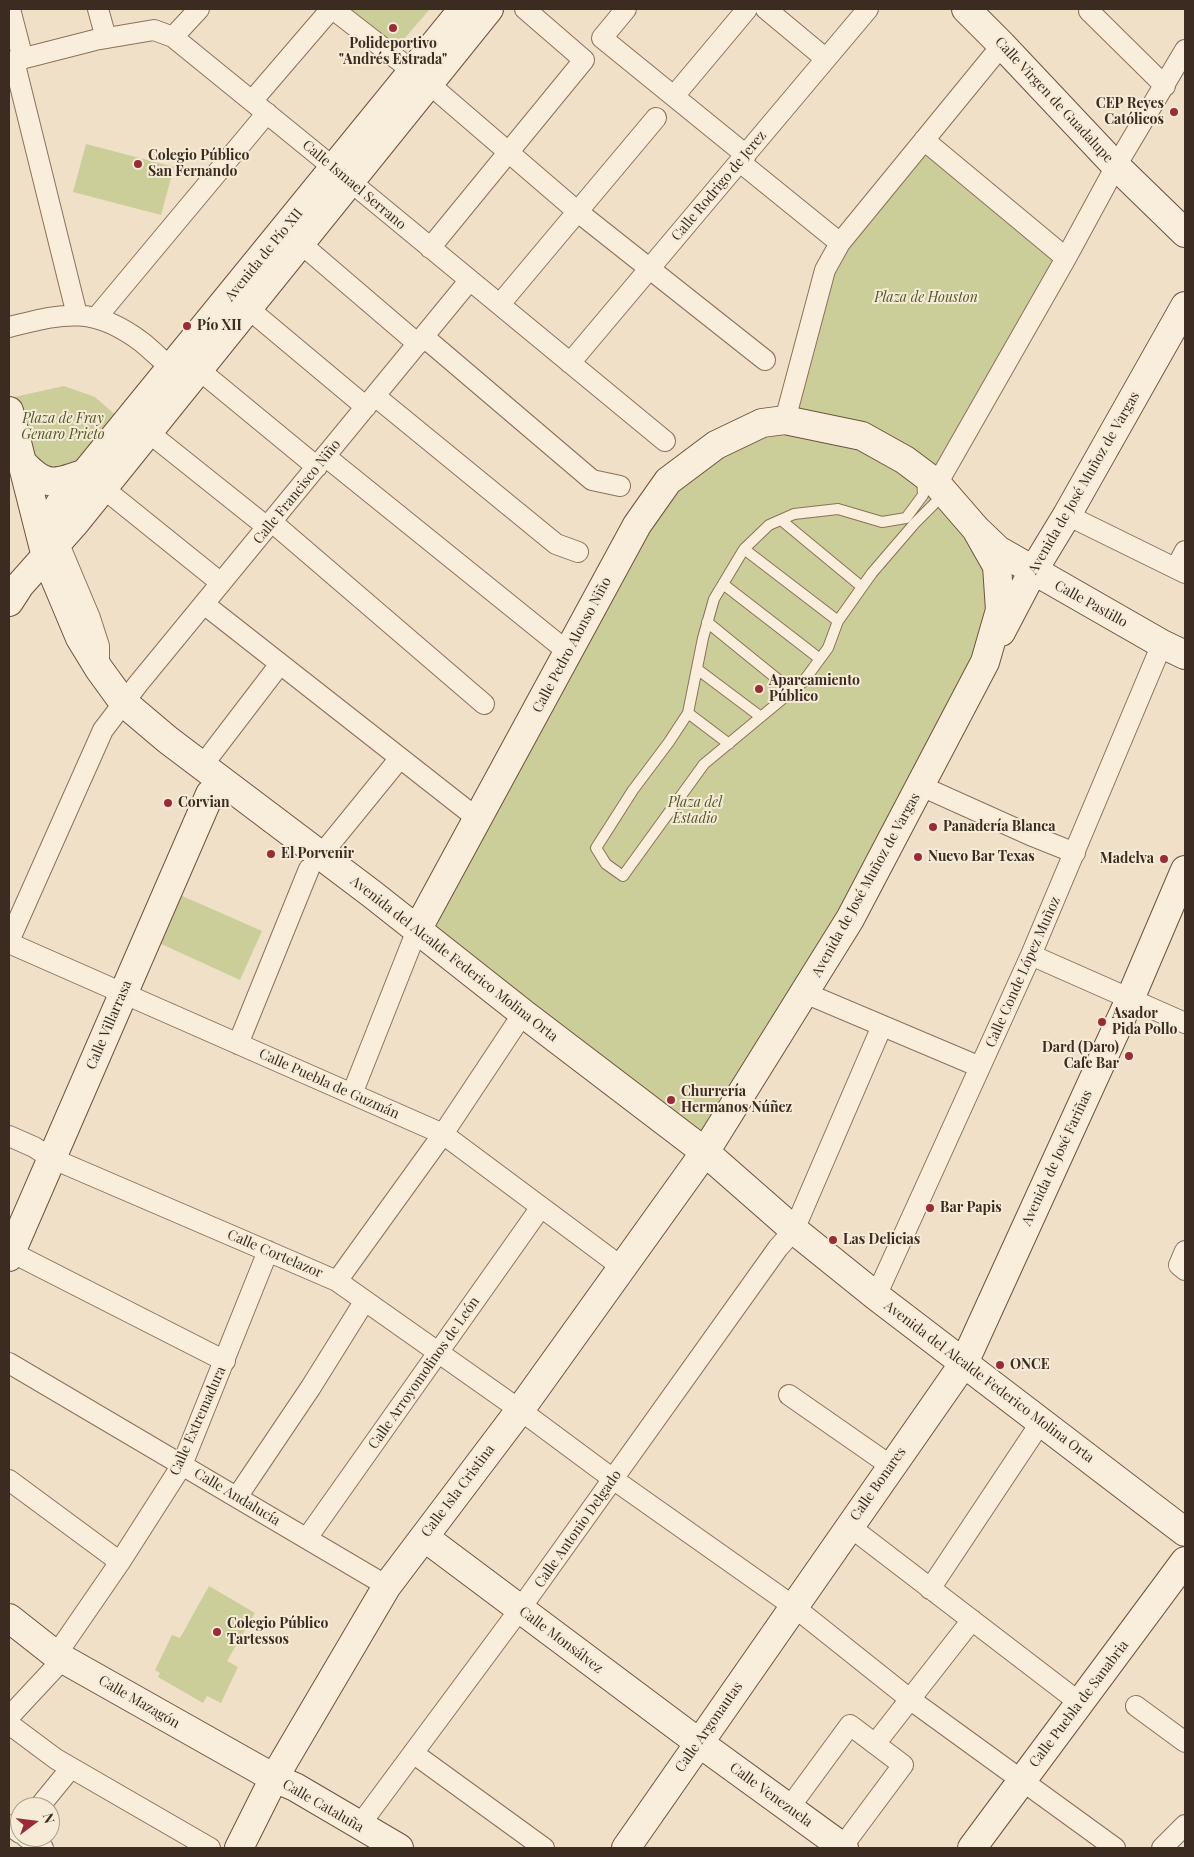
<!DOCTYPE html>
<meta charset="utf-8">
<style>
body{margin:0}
#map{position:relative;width:1194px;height:1857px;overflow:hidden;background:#efe0c7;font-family:"Playfair Display",serif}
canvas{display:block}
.frame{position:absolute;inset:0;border:10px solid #3b2b20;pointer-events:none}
.north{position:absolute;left:10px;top:1797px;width:50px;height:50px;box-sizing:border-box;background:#f6ebd7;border:1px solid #ab9e8e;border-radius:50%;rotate:75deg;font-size:14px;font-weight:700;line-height:20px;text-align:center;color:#3b2b20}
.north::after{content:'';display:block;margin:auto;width:18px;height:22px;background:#9b2b35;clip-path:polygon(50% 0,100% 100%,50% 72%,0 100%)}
</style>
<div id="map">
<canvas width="1194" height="1857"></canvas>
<div class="frame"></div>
<div class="north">N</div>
</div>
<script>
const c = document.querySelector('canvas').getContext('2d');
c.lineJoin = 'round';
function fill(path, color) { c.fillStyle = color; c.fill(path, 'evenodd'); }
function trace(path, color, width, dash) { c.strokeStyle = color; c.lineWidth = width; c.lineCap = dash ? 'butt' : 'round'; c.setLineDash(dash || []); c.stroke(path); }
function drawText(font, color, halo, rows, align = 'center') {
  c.font = font + ' "Playfair Display",serif'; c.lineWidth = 4; c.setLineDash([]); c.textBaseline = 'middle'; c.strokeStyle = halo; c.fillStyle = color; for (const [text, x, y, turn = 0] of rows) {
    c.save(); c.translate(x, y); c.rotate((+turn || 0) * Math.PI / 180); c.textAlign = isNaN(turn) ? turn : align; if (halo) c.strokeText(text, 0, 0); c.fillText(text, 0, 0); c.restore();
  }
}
const green = new Path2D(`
 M350,9H430L397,47Z
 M924,140L1066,258L937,484L997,566L985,662L705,1152L417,930L668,481L785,420L825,270Z
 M86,144L174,167L161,215L73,192Z
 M64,386L95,397L119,418L85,464L55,473L29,452L14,397Z
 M180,895L262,931L240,980L159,943Z
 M209,1586L255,1613L227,1661L238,1667L221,1703L207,1696L203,1703L158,1677L160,1673L155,1670L172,1635L180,1638Z`);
const lane = new Path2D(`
 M922,477L923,495L906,518L882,522L838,509L794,514L769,525L744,549L714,599L703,638L688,713L669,742L633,790L596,848L606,864L623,876L704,764L803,682L828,648L838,621L872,573L915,523L937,501L947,500
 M781,520L862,587
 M744,549L838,621
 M723,584L820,659
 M707,622L792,691
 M697,669L761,717
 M688,713L729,744`);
const street = new Path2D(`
 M10,9L23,59
 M98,9L106,38
 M333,9L428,83L578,212L765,360
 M626,9L602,38L746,155
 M766,9L826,59
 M1089,11L1165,86
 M173,37L199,9
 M14,61L77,315
 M9,62L95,40L154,30L173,37L334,168L665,441
 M674,96L747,9
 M252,101L331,9
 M924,140L1066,258
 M740,162L840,243
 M300,243L418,344
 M430,248L584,60L525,9
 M500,304L656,118
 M256,315L366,407
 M96,318L267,113
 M9,327C66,313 93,305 143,343C156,354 168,366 181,376
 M424,337L592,480L620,486
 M570,363L868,9
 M198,369L317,467
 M375,396L556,544L578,552
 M785,420L825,270L840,243L1002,45
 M148,432L267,527
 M325,456L568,652
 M937,484L1066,258L1116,166L1185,50
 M103,488L221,583
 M1067,515L1185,573
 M272,522L484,704
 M53,530L90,618L99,646V667
 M1176,568L1185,551
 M204,604L478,819
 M202,766L280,664
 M921,786L1030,835L1075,853
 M321,855L400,758
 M9,941L103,730L138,684L469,281
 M9,943L443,1134L623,1268
 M1031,955L1185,1023
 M805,993L980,1067
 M238,1044L309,869
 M352,1094L417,930
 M9,1136L34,1147L51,1158L337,1281L520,1410L613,1479L793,1606L911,1700L1115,1848
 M1185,1251L1179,1265L1185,1270
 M11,1252L225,1361
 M337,1281L443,1134L516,1024
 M876,1296L1031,955L1162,644
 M9,1363L387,1586
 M789,1395L891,1466
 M9,1480L120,1562
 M237,1497L311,1387L364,1302
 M849,1526L1080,1703
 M307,1538L541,1207
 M930,1589L1041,1422
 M56,1655L120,1562L182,1465L268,1251
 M1136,1706L1185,1742
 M9,1717L63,1659
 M9,1724L56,1759L210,1848
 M875,1744L972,1620
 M413,1753L544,1848
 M39,1807L71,1768
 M789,1808L850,1725L903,1765L842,1847
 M9,1825L20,1833
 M359,1826L520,1609L778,1248L794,1230L882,1026
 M26,1837L43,1848
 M1162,1848L1185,1825`);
const secondary = new Path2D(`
 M966,9L1002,45L1116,166L1185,233
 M9,411L46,557L80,638L99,669L123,702L168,740L372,894L524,1014L705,1152L794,1230L876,1296L1185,1532
 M21,461C46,489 56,484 88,472
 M47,552L59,505L463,9
 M9,602L20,585L75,523L489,9
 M1001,632L1033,571L1067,515L1185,306
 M417,930L637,525L668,481L716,445L762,423L785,420L862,436L905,460L937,484L976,529L998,550L1162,644L1185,655
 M9,1257L210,794
 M424,1537L698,1742L844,1848
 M9,1618L56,1655L274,1778L295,1787L399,1848
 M239,1848L274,1778L387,1586L520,1410L705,1152L850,919L985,662L1000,610L997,566L976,529
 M626,1848L964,1363L1130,999L1185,870
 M972,1848L1185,1561`);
const markers = [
 [393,28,5,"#9b2b35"],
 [1174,112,5,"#9b2b35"],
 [138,164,5,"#9b2b35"],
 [187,326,5,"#9b2b35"],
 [759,689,5,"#9b2b35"],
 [168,803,5,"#9b2b35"],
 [933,827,5,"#9b2b35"],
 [271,854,5,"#9b2b35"],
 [918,857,5,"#9b2b35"],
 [1164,859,5,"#9b2b35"],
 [1102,1022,5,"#9b2b35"],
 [1129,1056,5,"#9b2b35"],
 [671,1100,5,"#9b2b35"],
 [930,1208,5,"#9b2b35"],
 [833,1240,5,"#9b2b35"],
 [1000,1365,5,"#9b2b35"],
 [217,1632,5,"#9b2b35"]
];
const poiNames = [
 ["Polideportivo",393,44,"center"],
 ["\"Andrés Estrada\"",393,60,"center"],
 ["CEP Reyes",1164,104,"right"],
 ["Católicos",1164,120,"right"],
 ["Colegio Público",148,156],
 ["San Fernando",148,172],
 ["Pío XII",197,326],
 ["Aparcamiento",769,681],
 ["Público",769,697],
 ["Corvian",178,803],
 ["Panadería Blanca",943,827],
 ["El Porvenir",281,854],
 ["Nuevo Bar Texas",928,857],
 ["Madelva",1154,859,"right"],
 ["Asador",1112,1014],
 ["Pida Pollo",1112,1030],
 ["Dard (Daro)",1119,1048,"right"],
 ["Cafe Bar",1119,1064,"right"],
 ["Churrería",681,1092],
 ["Hermanos Núñez",681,1108],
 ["Bar Papis",940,1208],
 ["Las Delicias",843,1240],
 ["ONCE",1010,1365],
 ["Colegio Público",227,1624],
 ["Tartessos",227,1640]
];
const streetNames = [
 ["Calle Virgen de Guadalupe",1054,100,47],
 ["Calle Ismael Serrano",354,185,40],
 ["Calle Rodrigo de Jerez",719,186,-50],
 ["Avenida de Pío XII",264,255,-51],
 ["Avenida de José Muñoz de Vargas",1084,483,-60],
 ["Calle Francisco Niño",297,492,-51],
 ["Calle Pastillo",1091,604,29],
 ["Calle Pedro Alonso Niño",572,645,-62],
 ["Avenida de José Muñoz de Vargas",866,885,-61],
 ["Avenida del Alcalde Federico Molina Orta",454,959,38],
 ["Calle Conde López Muñoz",1023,972,-66],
 ["Calle Villarrasa",109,1025,-67],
 ["Calle Puebla de Guzmán",329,1084,24],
 ["Avenida de José Fariñas",1057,1158,-65],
 ["Calle Cortelazor",275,1254,23],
 ["Calle Arroyomolinos de León",424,1373,-55],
 ["Avenida del Alcalde Federico Molina Orta",989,1382,37],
 ["Calle Extremadura",198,1421,-66],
 ["Calle Bonares",878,1484,-55],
 ["Calle Isla Cristina",458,1491,-53],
 ["Calle Andalucía",237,1497,31],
 ["Calle Antonio Delgado",578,1529,-55],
 ["Calle Monsálvez",561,1640,37],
 ["Calle Mazagón",139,1702,30],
 ["Calle Puebla de Sanabria",1079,1704,-53],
 ["Calle Argonautas",709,1727,-55],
 ["Calle Venezuela",771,1795,36],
 ["Calle Cataluña",323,1806,30]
];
const parkNames = [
 ["Plaza de Houston",926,298],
 ["Plaza de Fray",63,419],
 ["Genaro Prieto",63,435],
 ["Plaza del",695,803],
 ["Estadio",695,819]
];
fill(green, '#ccce9a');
trace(lane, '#8b715c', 12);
trace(street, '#8b715c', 22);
trace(secondary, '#6d523f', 30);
trace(lane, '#f9eedb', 10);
trace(street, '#f9eedb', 20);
trace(secondary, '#f9eedb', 28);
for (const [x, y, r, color] of markers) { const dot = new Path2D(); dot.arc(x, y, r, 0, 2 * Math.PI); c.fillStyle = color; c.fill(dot); trace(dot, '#f6ebd7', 2); }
drawText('bold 14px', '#3b2b20', '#f6ebd7', poiNames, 'left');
drawText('14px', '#3b2b20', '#f6ebd7', streetNames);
drawText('italic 14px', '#4f5826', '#f6ebd7', parkNames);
</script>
